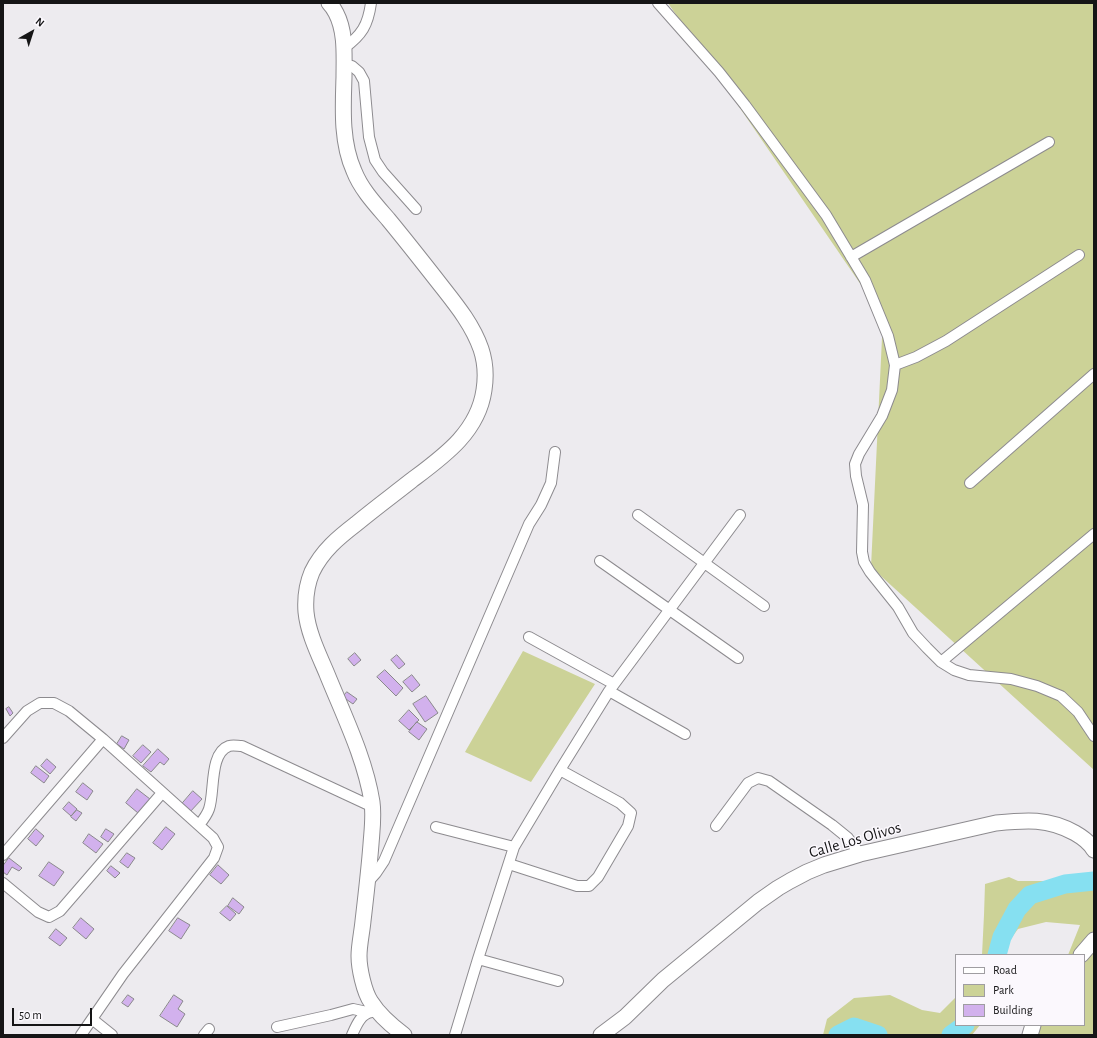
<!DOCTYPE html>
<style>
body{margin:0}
#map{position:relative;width:1097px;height:1038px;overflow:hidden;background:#edebef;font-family:"Alegreya Sans",sans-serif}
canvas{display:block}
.frame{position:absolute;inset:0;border:4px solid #151516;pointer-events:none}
.legend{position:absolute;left:955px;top:954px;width:130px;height:72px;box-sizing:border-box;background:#fbf8fd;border:1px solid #9f9da1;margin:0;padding:5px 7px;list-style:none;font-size:12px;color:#151516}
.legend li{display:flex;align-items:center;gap:8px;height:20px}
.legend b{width:20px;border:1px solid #9f9da1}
.north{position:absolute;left:12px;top:12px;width:40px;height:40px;-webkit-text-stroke:3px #fbf8fd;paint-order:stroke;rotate:39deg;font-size:11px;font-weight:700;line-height:16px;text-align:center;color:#151516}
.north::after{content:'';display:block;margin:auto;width:14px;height:18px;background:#151516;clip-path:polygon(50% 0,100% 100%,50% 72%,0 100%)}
.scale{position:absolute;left:12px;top:1008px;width:80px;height:18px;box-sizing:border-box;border:2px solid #151516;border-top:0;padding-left:5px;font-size:12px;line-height:14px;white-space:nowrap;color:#151516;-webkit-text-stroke:3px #fbf8fd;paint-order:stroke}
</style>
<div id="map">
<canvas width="1097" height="1038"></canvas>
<div class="frame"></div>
<ul class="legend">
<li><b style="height:5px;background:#fff"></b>Road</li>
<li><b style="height:11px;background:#ccd297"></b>Park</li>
<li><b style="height:11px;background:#d2b1ed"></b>Building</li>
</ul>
<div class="north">N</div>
<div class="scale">50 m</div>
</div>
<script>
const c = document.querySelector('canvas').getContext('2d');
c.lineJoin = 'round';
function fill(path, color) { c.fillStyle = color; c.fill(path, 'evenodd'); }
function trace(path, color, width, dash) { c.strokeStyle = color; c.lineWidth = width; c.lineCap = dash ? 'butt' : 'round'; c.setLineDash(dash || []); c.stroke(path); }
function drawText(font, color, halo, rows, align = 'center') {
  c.font = font + ' "Alegreya Sans",sans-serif'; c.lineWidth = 3; c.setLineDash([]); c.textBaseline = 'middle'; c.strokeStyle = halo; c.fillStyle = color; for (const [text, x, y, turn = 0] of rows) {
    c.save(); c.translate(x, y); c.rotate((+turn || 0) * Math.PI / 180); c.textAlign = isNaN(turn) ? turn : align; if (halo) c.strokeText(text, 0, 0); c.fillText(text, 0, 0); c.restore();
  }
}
const green = new Path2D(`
 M668,3H1094V770L871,567L883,317Z
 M523,651L595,684L531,782L465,752Z
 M1094,875V1035H1033L1038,1025H1084V955H1068L1080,925L1046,922L1018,929L1004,948V955H982L984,915L985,884L1009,877L1018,881H1048Z
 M890,995L922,1010L940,1013L956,997V1025H980L972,1035H823L827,1019L854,998Z`);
const river = new Path2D(`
 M997,955L1002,937L1017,909L1030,895L1065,884L1094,881
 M838,1035L854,1027L878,1035
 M951,1035L965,1025`);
const building = new Path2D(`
 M355,653L361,660L354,666L348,659Z
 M397,655L405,664L399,669L391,660Z
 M385,670L403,688L396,696L377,677Z
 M412,675L420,685L412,692L403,682Z
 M347,692L357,699L353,704L343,697Z
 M426,696L438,713L425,722L413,704Z
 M9,707L13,713L10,716L6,709Z
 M409,710L419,720L409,730L399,721Z
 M417,722L427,729L419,740L409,732Z
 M122,736L129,740L124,749L117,744Z
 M143,745L151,752L141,763L133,756Z
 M158,749L169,759L164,765L160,762L151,772L143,766Z
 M47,759L56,767L50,774L41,766Z
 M36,766L49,776L44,783L31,773Z
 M83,783L93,791L87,800L76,792Z
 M137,789L150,799L138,813L126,803Z
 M193,791L202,799L189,813L181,805Z
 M69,802L77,809L71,816L63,809Z
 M77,810L82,813L76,821L71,817Z
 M166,827L175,834L162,850L153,843Z
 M36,829L44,836L36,846L28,839Z
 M106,829L114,834L108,842L101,837Z
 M89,834L103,844L96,853L83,843Z
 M127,853L135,858L128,868L120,862Z
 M9,858L22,868L19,871L12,867L7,875L3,872V866Z
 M49,862L64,872L54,886L39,876Z
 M218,865L229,875L221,884L210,875Z
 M111,866L120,873L115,878L107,871Z
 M233,898L244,907L239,914L228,906Z
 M227,906L236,914L230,921L220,913Z
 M81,918L94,929L86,939L73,928Z
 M178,918L190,925L181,939L169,931Z
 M56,929L67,938L60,946L49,938Z
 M128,995L134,999L128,1007L122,1003Z
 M174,995L183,1001L178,1009L185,1014L177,1027L160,1016Z`);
const street = new Path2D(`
 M658,3L719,72L745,105L826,215L865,280L888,336L895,365L892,390L882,416L859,454L855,464L856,476L863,505L862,552L864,562L870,572L898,607L913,633L927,648L941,662L954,670L969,675L1011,679L1037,686L1061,696L1078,712L1094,736
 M344,48C362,35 368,25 371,3
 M344,64L352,66L359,72L364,81L369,137L375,160L383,172L416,209
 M851,257L1049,142
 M895,365L916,357L946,341L1079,255
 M970,483L1094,374
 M638,515L764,606
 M600,561L738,658
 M529,637L614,684
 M941,662L1094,534
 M609,691L685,734
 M3,738L27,711L40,703H54L69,711L103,739L213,838L218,847L214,858L123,974L81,1035
 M199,825C203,820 207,815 209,809C215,792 209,753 229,746C233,745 238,746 242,746L373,807
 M716,826L748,783L758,778L769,781L832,825L848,838L860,854
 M436,827L514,847
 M3,855L103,739
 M509,864L577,886H589L598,877L628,826L631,813L620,803L560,770
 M368,882L376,873L384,861L529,524L541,505L551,483L555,452
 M3,883L38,912L49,917L60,911L162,793
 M478,959L558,981
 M92,1019L112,1035
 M277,1027L331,1015L353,1009L367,1012
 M204,1035L209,1029
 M352,1035C356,1026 361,1013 372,1012
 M455,1035L478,959L514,847L560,770L609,691L740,515`);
const secondary = new Path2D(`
 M329,3C332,6 334,9 336,13C346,32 344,56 344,77C343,108 341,142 354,171C361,189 375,204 388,219C407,242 425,265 443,288C458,307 473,326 481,349C485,361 486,377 484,390C478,432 444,456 412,480C393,495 374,509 356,524C339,537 322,551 312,572C307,584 305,599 306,612C308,633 319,655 327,674C344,716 365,758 372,802C374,816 372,830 371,844C369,870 366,895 363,921C362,932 359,945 359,956C359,968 364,992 371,1002C379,1015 392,1026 404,1035
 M1081,955L1094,940
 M601,1035L625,1017L663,980L758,902L778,888L790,881L807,872L824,865L860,854L996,823C1026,820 1048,818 1075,833C1082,837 1090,843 1094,850
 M1030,1035L1033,1025`);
const streetNames = [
 ["Calle Los Olivos",855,840,-16]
];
fill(green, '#ccd297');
trace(river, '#86e0f1', 19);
fill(building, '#d2b1ed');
trace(building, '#8a888c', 1);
trace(street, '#8d8b8f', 12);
trace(secondary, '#8d8b8f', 17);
trace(street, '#fff', 10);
trace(secondary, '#fff', 15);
drawText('16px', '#151516', '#fbf8fd', streetNames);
</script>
